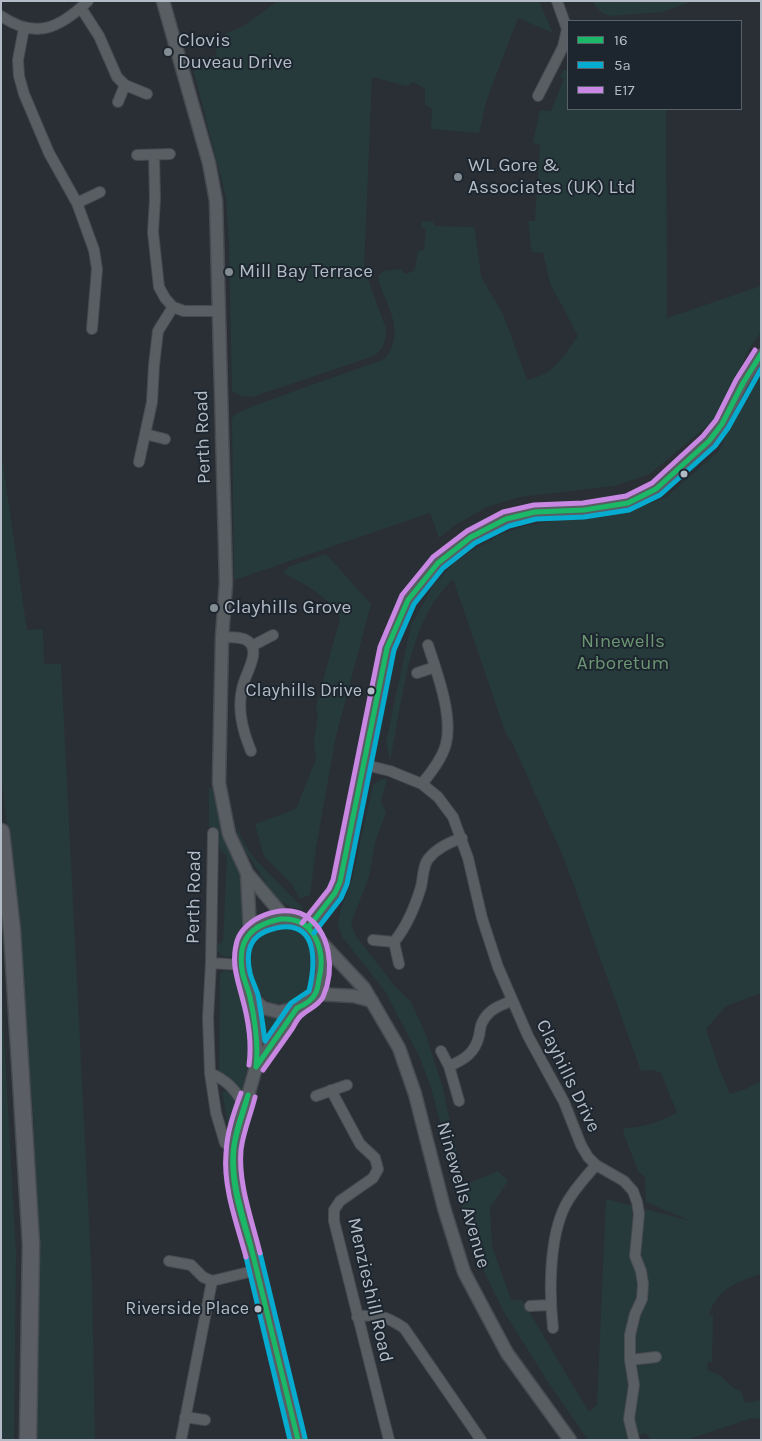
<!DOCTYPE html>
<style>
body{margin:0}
#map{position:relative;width:762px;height:1441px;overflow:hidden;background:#292f35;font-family:Karla,sans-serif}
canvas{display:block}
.frame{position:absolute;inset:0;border:2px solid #b3bcc6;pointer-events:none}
.legend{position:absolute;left:567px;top:20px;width:175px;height:90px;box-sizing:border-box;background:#1d262f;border:1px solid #59626b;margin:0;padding:6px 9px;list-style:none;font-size:15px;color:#b3bcc6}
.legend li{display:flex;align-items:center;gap:10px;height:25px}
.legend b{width:25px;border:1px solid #59626b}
</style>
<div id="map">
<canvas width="762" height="1441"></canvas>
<div class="frame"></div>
<ul class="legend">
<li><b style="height:6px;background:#1ab867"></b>16</li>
<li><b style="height:6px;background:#06acd0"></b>5a</li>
<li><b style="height:6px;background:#c787e3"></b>E17</li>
</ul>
</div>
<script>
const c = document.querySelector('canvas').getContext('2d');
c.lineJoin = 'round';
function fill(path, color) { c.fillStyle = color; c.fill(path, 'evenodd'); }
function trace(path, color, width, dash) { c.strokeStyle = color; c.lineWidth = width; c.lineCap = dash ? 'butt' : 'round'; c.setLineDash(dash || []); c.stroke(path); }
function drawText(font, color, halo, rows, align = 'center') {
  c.font = font + ' Karla,sans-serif'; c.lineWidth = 4; c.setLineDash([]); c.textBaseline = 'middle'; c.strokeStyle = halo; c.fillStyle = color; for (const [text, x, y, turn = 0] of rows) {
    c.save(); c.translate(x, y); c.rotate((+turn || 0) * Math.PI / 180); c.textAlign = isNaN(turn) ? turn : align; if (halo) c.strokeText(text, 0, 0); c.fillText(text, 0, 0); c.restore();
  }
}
const green = new Path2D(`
 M278,1H539L553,33L518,18L487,99L479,133L431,129L432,109L425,105V89L413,82L407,86L372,77L364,268L386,329C386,341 384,348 374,356L252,397L241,396L232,391L229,244L226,197L194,73L195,62L217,55L213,40L245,25Z
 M593,1H693L662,12L611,16L603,13L595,6Z
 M564,69L568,71V109H666L667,318L761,286V332L749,349L728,397L713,421L650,474L614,486L520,497L487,507L455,525L439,538L430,513L234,580L232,418L236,414L253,406L385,359C405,333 389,309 379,283V275L384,271L400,269L405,274L411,272L415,269L418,251L424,250L426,229L421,227L422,221L433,222L435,226L473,227L475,230L481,277L503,314L527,380C555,374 562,358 578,336L550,283L543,253L532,252L528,221H535L540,144L533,143L540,110L551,111L564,79L560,77Z
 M761,365V993L726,1006L706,1029L719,1068L730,1094L746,1089L761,1081V1274C736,1282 717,1289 709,1315H713L712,1362H708L707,1370L720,1375L732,1387L741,1391L745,1403L761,1400V1419L752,1418L686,1440H652L645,1433L621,1440H588L550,1385L504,1312L488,1280L471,1240L432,1091L421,1060L385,991L343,938L338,926L339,915L352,880L373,785L380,780L387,778L381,801L386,813L375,842L369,877L351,923L356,936L393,984L411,1002L426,1035L442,1085L464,1185L498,1171L508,1181L490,1208L492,1246L511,1300H522L589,1412L597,1405L606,1199L691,1221L646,1202L645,1177L638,1171L623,1132L624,1128C643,1128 661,1121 677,1113L661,1073L654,1070L641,1071L565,861L512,742L506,734L453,579C445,588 435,599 429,610C406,651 400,714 390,760L386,742L411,625L433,586L453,564L471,551L502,534L525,526L557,520L608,515L638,508L666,497L719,451L745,394Z
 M1,451L27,630L43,629L44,664H61L92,1282L95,1440H36V1245L34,1125L14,890L1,772Z
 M326,554L371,604L336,736L316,848L310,895L302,898L299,897L291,883L264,856L255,824L296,809L316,759L314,739L318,716L316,706L340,619C328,595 306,585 283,573L288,567Z
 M209,788L212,789L222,833L239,872L243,894V920L235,955C226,959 223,957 216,950V945L223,942L227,855C215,850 221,836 215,828L209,827Z
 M234,821L245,845L255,859L304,909L291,907L276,899L243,847Z
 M292,926L305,936L313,950L311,986L300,999L285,1004L270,1002L257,992L251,977L252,951L259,937L273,927Z
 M226,970L233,973L249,1023L250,1054L242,1091L219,1070L220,973Z
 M1,984L16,1253L14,1440H1Z
 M260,1015L283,1020L262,1047V1046Z
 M230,1090C239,1105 234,1118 230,1134L222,1092Z`);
const minor = new Path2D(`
 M81,8L99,36L117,77L125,85L147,94
 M1,16C36,40 60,28 88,1
 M24,28L18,60L19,76L24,94L49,153L77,203L94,250L97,269L92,329
 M538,96L563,47L567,29L557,1
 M118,102L125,85
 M137,155L170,154
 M154,155L155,199L153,232L159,287L165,298L173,307L184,311H219
 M77,203L100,192
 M145,434L165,439
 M139,462L152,402L154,365L158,331L173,307
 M222,637C230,638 243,636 249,642C260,651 247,672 244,682C236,706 242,729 251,751
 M252,646L273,635
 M417,673L435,667
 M362,764L390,771L422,784L438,797L453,817L468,858L482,918L498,967L528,1036L564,1102L581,1145L588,1157L596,1165L624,1181L633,1191L637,1202L639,1214L635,1256L641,1271L643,1284L642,1299L635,1314L630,1335V1360L634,1385L629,1419L634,1440
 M422,784C431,772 442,759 446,744C453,715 437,673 428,645
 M213,833L211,963L208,1018L210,1073L216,1113L225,1143
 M308,928L335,893L340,882L387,648L408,600L438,563L471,537L506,519L535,512L584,510L628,503L656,489L709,441L722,424L743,383L761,354
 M373,940L394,942L399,964
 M394,942C407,926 415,907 421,887C423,879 423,864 429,858C438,847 450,842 462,838
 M211,963L242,965
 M441,1051L449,1066L459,1101
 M449,1066C464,1060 475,1053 479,1036C480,1032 480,1025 483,1021C489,1009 501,1005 512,1001
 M210,1073C228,1081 235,1089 245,1107
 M331,1090L360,1144L375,1158L378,1169L373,1178L340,1201L334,1210V1221L389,1440
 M316,1096L347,1085
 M169,1261L191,1265L203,1277L212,1281L181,1440
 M212,1281L257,1270
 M530,1306L550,1305
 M357,1317C376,1313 388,1317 404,1328L481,1440
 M553,1328C549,1292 549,1239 565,1206C573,1190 585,1178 596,1165
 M630,1360L656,1357
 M185,1417L205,1420`);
const tertiary = new Path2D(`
 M163,1L209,163L216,201L226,583L222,637L219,783L229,834L247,873L285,918
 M247,873L250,931
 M319,940L364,988L399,1048L415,1094L444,1208L464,1272L507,1353L570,1440
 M315,994L354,996L372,1001
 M250,996L263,1008L279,1012L297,1008L307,1003L315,994L322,973V954L317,937L298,920L285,918L268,921L250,931L244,945L242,965L243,981L250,996L256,1032V1067L234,1146L233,1166L237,1190L298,1440
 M256,1067L297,1008`);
const primary = new Path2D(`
 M1,832L12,931L31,1244L28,1440`);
const bus1 = new Path2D(`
 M281,919C315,917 326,951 319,979C318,984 318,990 315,994C312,1001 304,1005 297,1008L256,1067C259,1044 255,1020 250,997C248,989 245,982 243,975C236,942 249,925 281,919Z
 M308,928L335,893L340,882L387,648L408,600L438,563L471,537L506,519L535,512L584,510L628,503L656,489L709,441L722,424L743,383L761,354
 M248,1095C244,1112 236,1130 234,1148C230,1183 245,1221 253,1255
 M248,1095C242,1114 234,1135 233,1155C231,1189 244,1223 253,1255
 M253,1255L298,1440
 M253,1255L298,1440`);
const bus2 = new Path2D(`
 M282,927C319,924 315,966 309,991L291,1003L265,1041C263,1026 261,1011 258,995C256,988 252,981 250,973C244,945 254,931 282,927Z
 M314,933L341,898L347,884L394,650L414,604L443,568L475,543L509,526L536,519L584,517L629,510L660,495L715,446L728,428L761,369
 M260,1253L305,1438
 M246,1257L290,1440`);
const bus3 = new Path2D(`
 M302,923L329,889L333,880L380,647L402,595L433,557L467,531L503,512L534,505L583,503L626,496L652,483L703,436L716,420L736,380L755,350
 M249,1065C252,1043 248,1018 242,997C237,977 231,963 237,941C244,918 282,903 304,915C331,931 335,970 323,997C318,1006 310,1008 303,1014C298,1017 295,1024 292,1029C282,1043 273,1056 263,1070
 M241,1093C234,1112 227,1132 226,1153C223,1188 237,1224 246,1257
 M255,1097C251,1114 243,1132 241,1150C238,1184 252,1220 260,1253`);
const markers = [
 [168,52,5,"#838b93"],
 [458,177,5,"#838b93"],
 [229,272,5,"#838b93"],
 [684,474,4.5,"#b3bcc6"],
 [214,608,5,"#838b93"],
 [371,691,4.5,"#b3bcc6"],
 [258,1309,4.5,"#b3bcc6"]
];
const busNames = [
 ["Clayhills Drive",362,691],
 ["Riverside Place",249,1309]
];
const poiNames = [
 ["Clovis",178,41],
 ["Duveau Drive",178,63],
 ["WL Gore &",468,166],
 ["Associates (UK) Ltd",468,188],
 ["Mill Bay Terrace",239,272],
 ["Clayhills Grove",224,608]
];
const streetNames = [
 ["Perth Road",203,437,-92],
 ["Perth Road",194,897,-89],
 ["Clayhills Drive",568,1076,64],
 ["Ninewells Avenue",463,1195,74],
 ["Menzieshill Road",370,1290,77]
];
const parkNames = [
 ["Ninewells",623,642],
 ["Arboretum",623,664]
];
fill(green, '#273a3b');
trace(minor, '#474b50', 12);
trace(tertiary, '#474b50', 15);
trace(primary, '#474c52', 19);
trace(minor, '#595e63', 10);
trace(tertiary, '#595e63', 12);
trace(primary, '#5b5f65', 16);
trace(bus1, '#1ab867', 5);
trace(bus2, '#06acd0', 5);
trace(bus3, '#c787e3', 5);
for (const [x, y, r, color] of markers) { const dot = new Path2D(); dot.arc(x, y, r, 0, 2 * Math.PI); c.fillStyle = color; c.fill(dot); trace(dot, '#1d262f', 2); }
drawText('18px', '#b3bcc6', '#1d262f', busNames, 'right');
drawText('19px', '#b3bcc6', '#1d262f', poiNames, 'left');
drawText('19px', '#b3bcc6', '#1d262f', streetNames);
drawText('19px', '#6c9672', '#1d262f', parkNames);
</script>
